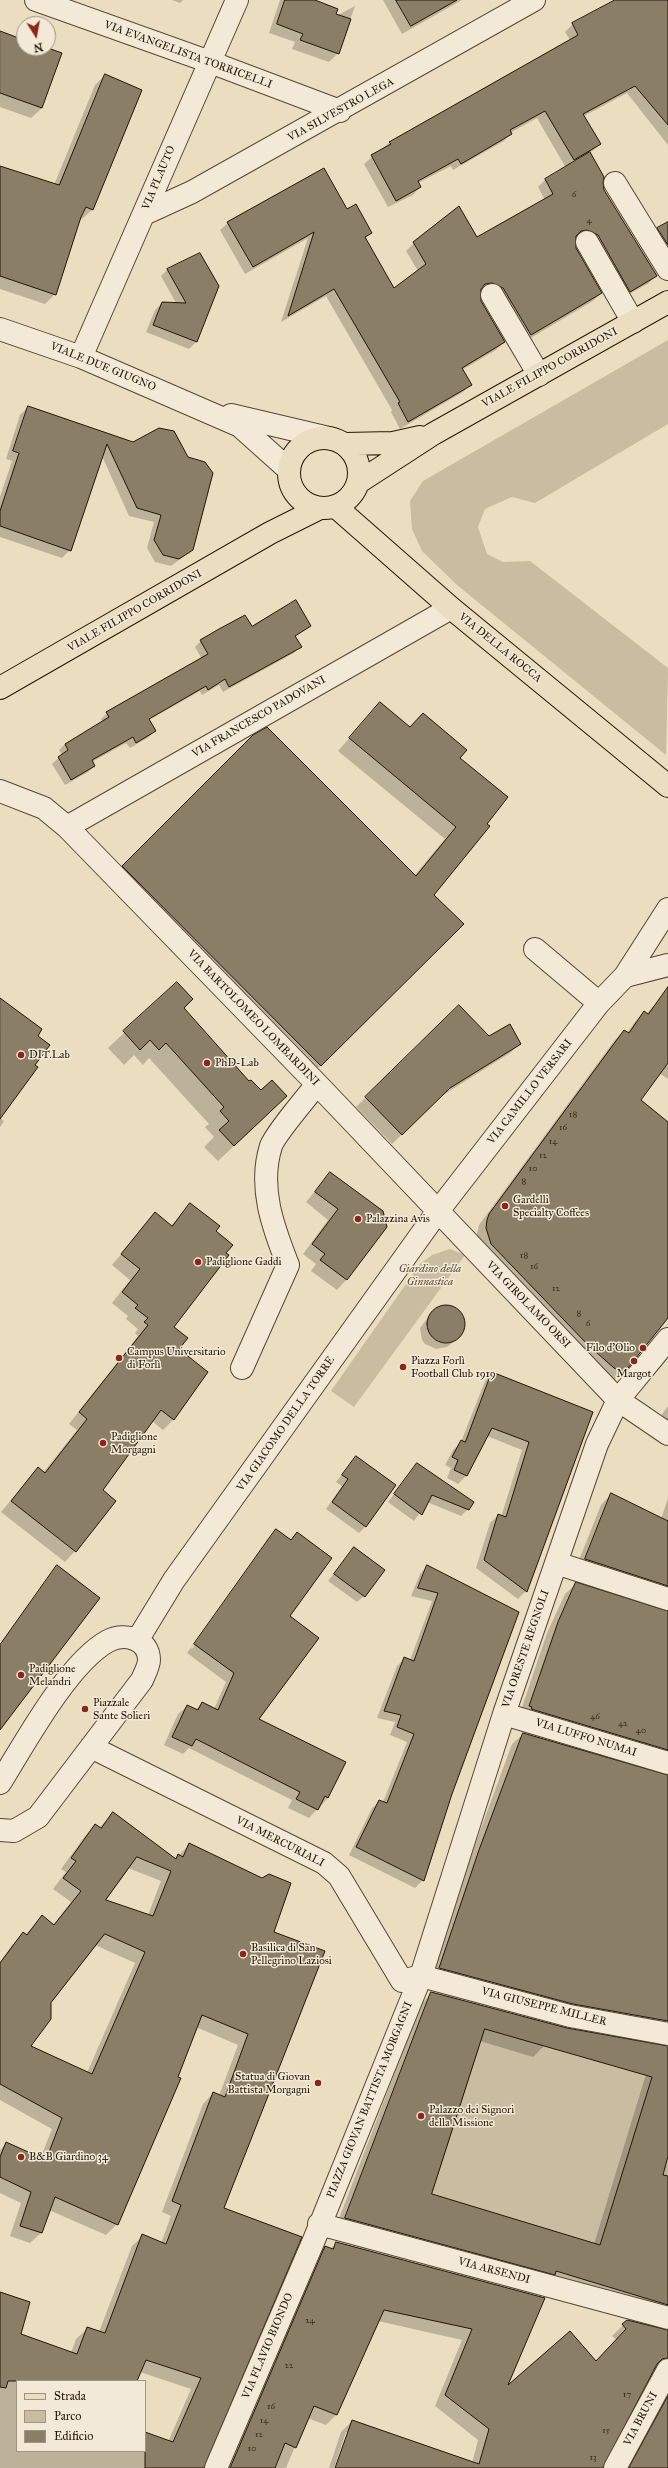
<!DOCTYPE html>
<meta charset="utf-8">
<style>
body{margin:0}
#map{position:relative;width:668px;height:2468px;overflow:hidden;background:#ebdec0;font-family:"IM FELL Great Primer",serif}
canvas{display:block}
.legend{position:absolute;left:16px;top:2380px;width:130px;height:72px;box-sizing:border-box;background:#f2ead6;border:1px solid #a09582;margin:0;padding:5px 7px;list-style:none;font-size:12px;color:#241505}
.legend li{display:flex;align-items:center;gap:8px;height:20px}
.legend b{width:20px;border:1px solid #a09582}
.north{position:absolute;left:16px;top:16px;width:40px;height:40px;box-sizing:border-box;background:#f2ead6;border:1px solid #a09582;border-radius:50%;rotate:169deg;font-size:11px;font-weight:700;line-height:16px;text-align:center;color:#241505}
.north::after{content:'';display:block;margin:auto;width:14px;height:18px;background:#8f2418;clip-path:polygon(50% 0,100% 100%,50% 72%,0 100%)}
</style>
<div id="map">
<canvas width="668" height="2468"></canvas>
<ul class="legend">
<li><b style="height:5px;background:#ebdec0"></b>Strada</li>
<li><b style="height:11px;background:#c9bca0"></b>Parco</li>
<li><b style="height:11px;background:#8b7e66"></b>Edificio</li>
</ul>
<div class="north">N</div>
</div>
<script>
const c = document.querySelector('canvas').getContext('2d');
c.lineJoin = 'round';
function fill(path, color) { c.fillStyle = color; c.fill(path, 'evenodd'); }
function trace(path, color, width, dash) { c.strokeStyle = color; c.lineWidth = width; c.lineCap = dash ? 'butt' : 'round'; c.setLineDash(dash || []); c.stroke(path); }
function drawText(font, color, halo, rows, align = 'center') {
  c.font = font + ' "IM FELL Great Primer",serif'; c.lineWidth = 3; c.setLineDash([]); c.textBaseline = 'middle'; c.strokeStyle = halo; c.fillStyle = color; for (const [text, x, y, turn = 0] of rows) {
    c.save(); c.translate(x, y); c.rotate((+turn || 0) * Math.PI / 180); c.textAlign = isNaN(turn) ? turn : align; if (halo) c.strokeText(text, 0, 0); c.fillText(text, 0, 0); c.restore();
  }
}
const green = new Path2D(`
 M668,340V424L535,503L512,497L485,509L478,527L487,554L503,562L530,561L668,668L666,755L457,585L422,551L412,529L410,501L423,481Z
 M450,1249L465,1255L354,1407L331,1391L420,1264L432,1255Z
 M485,2029L652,2077L600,2245L432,2194Z`);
const shadow = new Path2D(`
 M172,0H183L180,3Z
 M280,0H317V2L338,15L355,6L338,53L329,62L292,49L295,42L269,33Z
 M383,0H462L402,34Z
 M615,0H668V145L627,93L584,116L600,144L590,153L603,190L656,275L649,283L622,298L579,237L575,238V248L601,293L593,301L524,342L484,290L480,291V301L504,342L496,350L462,370L470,385L463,392L400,429L391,412L392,410L326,296L281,322L308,238L245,274L220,230L228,223L347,210L371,233L365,239L394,290L418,271L406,251L414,243L477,239L545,200L538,187L545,180L566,168L537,118L510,133L504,141L453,170L451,166L418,183L420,187L413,195L388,207L364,164L390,142L570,40L565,32L573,24Z
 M0,32L24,41V48H45L42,108L31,118L0,107Z
 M105,75L141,91L92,210L82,219L80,218L55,294L45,304L0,289V167L54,185L95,85Z
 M668,222V264L650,236Z
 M167,270L218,286L196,342L189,349L146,332L155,310L162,303H176L161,276Z
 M28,407L133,443L192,550L171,566L155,562L147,548L154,522L129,516L102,456L70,550L62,558L0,537V497L12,461L6,459L20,415Z
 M310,626L295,637L300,647L294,653L223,692L219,685L202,695L200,691L149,720L155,730L149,737L130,748L126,743L92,762L94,766L88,772L65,785L52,764L62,755L59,750L65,744L103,722L101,719L107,713L202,659L195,647L201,641L251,627Z
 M380,703L409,728L459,758L507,797L433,895L463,924L308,1078L111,878L254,736L414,876L445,839L338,751Z
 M177,983L183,1008L249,1083L261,1092L270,1112L218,1161L204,1147L214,1137L205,1127L209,1124L149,1058L143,1065L134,1055L124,1065L108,1048Z
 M660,1000L668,1001V1079L659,1073L640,1100L668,1123V1317L613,1382L476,1239L479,1225L614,1041L624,1031L627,1033L634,1023L644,1012L646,1014Z
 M459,1006L489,1037L520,1044L510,1053L440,1097L392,1144L356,1107Z
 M0,1118L4,1121L0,1127Z
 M330,1173L386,1227L346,1280L337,1290L311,1271L316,1264L303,1254L328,1220L306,1202Z
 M190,1204L215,1231L173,1327L177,1349L174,1419L163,1430L152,1421L101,1491L75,1551L65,1562L1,1512L38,1468L43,1473L77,1430L69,1424L138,1336L135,1333L138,1329L126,1319L128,1316L112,1303L130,1280L112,1265L155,1213L171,1226Z
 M444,1306L450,1307L460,1313L463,1325L459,1336L452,1343L447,1347L436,1349L425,1344L422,1340L420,1328L433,1311Z
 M492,1373L592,1412L526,1591L518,1599L476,1568L490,1523L498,1515L501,1517L522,1450L487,1436L466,1476L458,1484L447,1478L451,1468L445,1465L453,1450L461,1442L485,1381Z
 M668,1406V1438L655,1424Z
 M356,1457L366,1526L359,1533L326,1509L342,1486L336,1482Z
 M417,1464L468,1509L461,1516L427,1502L414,1521L388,1502Z
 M611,1494L661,1519L668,1498V1605L575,1570L601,1505Z
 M276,1530L290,1541L297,1533L288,1616L258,1719L345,1762L328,1798L309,1818L288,1808L292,1800L189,1748L183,1754L164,1745L178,1714L187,1706L195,1710L202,1703L214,1709L226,1682L187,1653L268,1539ZM268,1538H271L192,1649L191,1648Z
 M354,1548L364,1596L357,1602L328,1581Z
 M57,1566L0,1728V1644Z
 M427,1566L517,1613L451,1794L423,1880L415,1888L349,1855L372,1808L380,1801L383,1802L407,1742L390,1735L395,1722L377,1718L397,1666L405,1658L410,1660L432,1601L411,1596L420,1574Z
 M576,1584L668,1612V1769L519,1716L547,1633L565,1594Z
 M523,1734L668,1776V2036L429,1978L469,1861L512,1744Z
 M113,1813L175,1859L189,1845L273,1932L223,2209L203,2468H0V2293L20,2335L71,2353L76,2339L87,2329L99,2332L132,2246L143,2236L161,2243L171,2216L162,2212L203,2104L213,2093L219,2096L238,2045L196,2027L117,2224L106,2235L49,2210L41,2233L30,2243L10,2236L21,2203L0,2193V2150L7,2143L40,2159L52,2129L0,2100V1962L13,1944L23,1934L25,1935L42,1917L53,1925L71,1902L53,1889L66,1872L61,1869L85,1836L96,1826L99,1828ZM128,1868L161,1881L148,1915L104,1901ZM95,1945L135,1963L87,2073L29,2047L50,2002ZM140,2372L191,2389L168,2442L145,2433V2451H17V2381H136Z
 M432,1993L544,2046L533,2057L480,2041L431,2194L594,2244L647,2071L668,2063V2323L335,2229L421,2004Z
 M337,2243L544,2298L505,2389L596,2362L617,2340L612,2336L627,2321L668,2330V2363L662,2369H653L602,2468H336L348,2432H346L334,2468H329L341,2432L352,2421L472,2463L478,2440L435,2406L462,2340L378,2321L336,2415L326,2425L307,2418L286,2468H224L315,2258L325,2247L330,2249Z
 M668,2388V2468H625Z`);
const building = new Path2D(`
 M285,0H315L338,9L336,14L351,19L339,54L300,40L303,34L277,24Z
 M396,0H457L411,26Z
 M615,0H668V125L635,86L583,114L601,144L574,160L545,111L510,130L512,134L461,164L458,159L418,181L421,187L396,201L371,155L391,144L389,142L578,35L572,23Z
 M0,31L24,40V48H48L62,53L42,108L0,93Z
 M105,74L142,90L93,210L86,207L81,217L56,295L0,276V166L59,185Z
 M590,152L604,177L603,183L604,190L657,276L630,292L598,235L587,230L581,231L576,236V248L602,293L531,335L503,288L492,283L485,284L481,289V301L505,342L462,368L472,385L408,422L398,403L400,402L334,289L288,316L314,232L253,267L227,222L324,168L347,209L356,204L372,233L365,237L394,288L426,264L413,242L459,206L477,237L553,194L545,179Z
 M668,222V245L657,228Z
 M200,253L219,286L197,342L153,325L162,302L186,303L167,269Z
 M28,406L133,442L159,428L174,431L188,457L205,462L213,473L193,550L179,559L163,555L154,540L161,515L137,508L107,444L71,551L0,526V511L19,453L13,451Z
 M296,600L311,626L295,636L302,647L229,687L225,679L208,690L206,686L149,719L156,731L136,743L133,737L92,760L95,766L71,780L58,757L68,750L65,744L109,717L106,712L208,654L200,640L219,629L245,615L252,626Z
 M380,702L410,727L423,713L467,750L460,758L508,797L487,824L490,826L434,895L464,924L321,1066L122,866L253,735L267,727L416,876L456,827L349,738Z
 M177,982L193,999L184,1008L249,1081L251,1080L261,1090L272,1080L287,1096L234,1146L219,1130L229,1121L220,1111L224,1107L166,1043L159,1050L150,1040L140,1050L123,1031Z
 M668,987V1063L641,1100L668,1122V1318L624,1373L614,1368L588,1345L491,1244L486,1228L487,1220L489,1214L624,1030L629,1033L644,1011L648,1014Z
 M0,998L42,1029L38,1036L50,1045L35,1065L38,1067L0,1119Z
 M459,1005L489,1036L510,1024L521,1044L450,1088L402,1135L365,1097Z
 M330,1172L383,1211L387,1227L347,1280L320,1260L325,1254L312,1244L338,1209L315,1192Z
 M190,1203L220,1226L216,1231L233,1245L226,1253L229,1255L174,1327L188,1338L179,1349L208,1372L174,1420L161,1410L103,1490L116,1501L76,1552L11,1501L38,1467L45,1473L87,1419L79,1412L148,1325L144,1322L148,1318L135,1308L138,1305L122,1292L140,1269L121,1254L155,1212L172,1226Z
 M427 1324a19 19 0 1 1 38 0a19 19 0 1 1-38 0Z
 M492,1372L593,1412L527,1592L484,1560L498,1514L506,1517L529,1442L492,1428L467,1476L454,1470L458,1460L452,1457L461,1440L465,1442Z
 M356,1456L396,1485L366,1527L332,1502L348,1479L342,1475Z
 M417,1463L474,1502L469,1510L432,1495L422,1515L394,1494Z
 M611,1493L668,1521V1586L585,1559Z
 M276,1529L291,1540L297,1532L332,1558L290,1616L319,1638L259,1719L346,1762L328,1798L325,1796L318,1810L296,1799L300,1792L196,1739L192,1746L172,1737L187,1705L198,1710L202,1702L218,1710L234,1673L194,1644Z
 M354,1547L385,1570L365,1597L334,1574Z
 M57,1565L100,1598L0,1730V1645Z
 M427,1565L519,1612L452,1794L424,1881L356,1847L379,1800L387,1803L414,1734L397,1727L401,1715L384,1711L404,1657L414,1661L438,1593L418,1588Z
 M576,1582L668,1611V1750L531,1709L532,1707L529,1706L558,1622Z
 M523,1733L668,1775V2021L573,2004L439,1968L479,1850Z
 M113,1812L176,1859L178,1854L183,1857L189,1843L262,1878L269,1874L291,1883L274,1932L325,1951L224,2208L302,2237L204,2468H145V2432L173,2442L201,2378L146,2360L137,2381H8L6,2388L0,2387V2292L30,2302L21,2334L77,2354L87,2327L105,2333L142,2234L166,2244L181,2205L172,2201L213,2092L225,2097L248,2034L202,2015L178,2077L181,2078L118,2225L55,2197L42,2233L20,2226L31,2192L0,2177V2157L6,2142L46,2160L62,2118L0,2084V1963L23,1932L27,1935L42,1915L54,1925L81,1891L63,1878L76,1861L71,1858L95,1824L101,1828ZM137,1857L171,1871L153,1916L106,1900ZM105,1934L145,1952L92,2074L31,2046L51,2019V2003Z
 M431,1992L567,2028L668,2046V2156L663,2175L668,2176V2305L556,2271L555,2275L345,2218ZM485,2029L652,2077L600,2245L432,2194Z
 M336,2242L545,2298L508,2385L570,2331L596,2361L626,2329L622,2324L627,2320L668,2330V2358L662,2359L657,2364L603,2468H335L352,2420L479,2464L489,2429L445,2395L472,2329L384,2310L337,2415L314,2406L296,2448L285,2443L275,2468H230L325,2246L333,2249Z
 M668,2396V2468H629Z`);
const minor = new Path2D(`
 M36,0L210,62L340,111
 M615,183L668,269
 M144,214L192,192L534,0
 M587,242L633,322
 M492,295L539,375
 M0,329L81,357L240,426L288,469
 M81,357L237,0
 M231,415L333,439
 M0,791L44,808L67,827L317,1084L618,1400L668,1434
 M67,827L451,608
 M535,949L599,1003
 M625,976L668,965
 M242,1368L288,1265C273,1227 258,1187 271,1146C275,1134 308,1096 317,1084
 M556,1563L668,1599
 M138,1639L174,1580L438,1211L599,1003L625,976L668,909
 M504,1714L668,1763
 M91,1747L324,1863L339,1876L402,1981L421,1976L570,2016L668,2034
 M0,1783C25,1743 68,1663 108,1641C125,1632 149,1639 149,1660C149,1666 144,1675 142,1680L38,1817L14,1831L0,1830
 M319,2224L668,2318
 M216,2468L314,2240L421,1976L504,1714L597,1444L618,1400L668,1339
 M615,2468L668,2370`);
const major = new Path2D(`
 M289 473a35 35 0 1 1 70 0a35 35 0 1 1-70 0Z
 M344,444L393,443L420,437
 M359,482L433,434L668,302
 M336,507L451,608L668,786
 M0,688L270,533L318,509`);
const markers = [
 [21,1055,4,"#8f2418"],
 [207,1063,4,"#8f2418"],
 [505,1206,4,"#8f2418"],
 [358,1219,4,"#8f2418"],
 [198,1262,4,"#8f2418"],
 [643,1348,4,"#8f2418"],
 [119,1358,4,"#8f2418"],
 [634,1361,4,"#8f2418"],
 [403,1367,4,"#8f2418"],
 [103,1443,4,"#8f2418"],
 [21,1675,4,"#8f2418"],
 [85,1709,4,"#8f2418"],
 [243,1954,4,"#8f2418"],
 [318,2083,4,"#8f2418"],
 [421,2116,4,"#8f2418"],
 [21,2157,4,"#8f2418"]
];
const numberNames = [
 ["6",574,195],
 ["4",589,221],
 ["18",573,1115],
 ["16",563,1128],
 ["14",553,1142],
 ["12",543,1156],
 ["10",533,1169],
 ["8",524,1182],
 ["18",524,1256],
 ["16",534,1267],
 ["12",556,1289],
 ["8",579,1314],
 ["6",588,1324],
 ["46",595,1717],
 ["42",623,1724],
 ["40",641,1731],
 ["24",310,2321],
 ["22",289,2366],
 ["17",627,2395],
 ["16",271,2407],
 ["14",264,2421],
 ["15",606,2431],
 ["12",259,2435],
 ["10",252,2449],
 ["13",593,2458]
];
const streetNames = [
 ["VIA EVANGELISTA TORRICELLI",188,55,20],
 ["VIA SILVESTRO LEGA",341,110,-29],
 ["VIA PLAUTO",159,178,-67],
 ["VIALE DUE GIUGNO",103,367,22],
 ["VIALE FILIPPO CORRIDONI",550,368,-29],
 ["VIALE FILIPPO CORRIDONI",135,611,-30],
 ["VIA DELLA ROCCA",500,648,39],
 ["VIA FRANCESCO PADOVANI",259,717,-30],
 ["VIA BARTOLOMEO LOMBARDINI",253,1018,46],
 ["VIA CAMILLO VERSARI",530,1092,-52],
 ["VIA GIROLAMO ORSI",528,1305,46],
 ["VIA GIACOMO DELLA TORRE",286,1424,-55],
 ["VIA ORESTE REGNOLI",526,1649,-71],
 ["VIA LUFFO NUMAI",586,1738,17],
 ["VIA MERCURIALI",280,1842,27],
 ["VIA GIUSEPPE MILLER",544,2007,14],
 ["PIAZZA GIOVAN BATTISTA MORGAGNI",370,2100,-68],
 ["VIA ARSENDI",494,2271,15],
 ["VIA FLAVIO BIONDO",268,2346,-67],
 ["VIA BRUNI",641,2419,-62]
];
const poiNames = [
 ["DIT.Lab",29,1055],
 ["PhD-Lab",215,1063],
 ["Gardelli",513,1200],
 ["Specialty Coffees",513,1213],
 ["Palazzina Avis",366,1219],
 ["Padiglione Gaddi",206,1262],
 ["Filo d'Olio",635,1348,"right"],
 ["Campus Universitario",127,1352],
 ["di Forlì",127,1365],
 ["Piazza Forlì",411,1361],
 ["Football Club 1919",411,1374],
 ["Margot",634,1374,"center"],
 ["Padiglione",111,1437],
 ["Morgagni",111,1450],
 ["Padiglione",29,1669],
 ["Melandri",29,1682],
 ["Piazzale",93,1703],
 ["Sante Solieri",93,1716],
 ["Basilica di San",251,1948],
 ["Pellegrino Laziosi",251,1961],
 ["Statua di Giovan",310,2077,"right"],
 ["Battista Morgagni",310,2090,"right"],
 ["Palazzo dei Signori",429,2110],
 ["della Missione",429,2123],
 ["B&B Giardino 34",29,2157]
];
const parkNames = [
 ["Giardino della",430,1269],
 ["Ginnastica",430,1282]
];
fill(green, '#c9bca0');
fill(shadow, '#0003');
fill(building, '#8b7e66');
trace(building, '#241505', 1);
trace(minor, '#564734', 24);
trace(major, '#241505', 24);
trace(minor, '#f2ead6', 22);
trace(major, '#ebdec0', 22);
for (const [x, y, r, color] of markers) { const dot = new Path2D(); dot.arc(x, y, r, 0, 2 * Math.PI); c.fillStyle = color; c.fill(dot); trace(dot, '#f2ead6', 1.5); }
drawText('9px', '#3e2f1d', null, numberNames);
drawText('11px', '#241505', '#f2ead6', streetNames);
drawText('11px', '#241505', '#f2ead6', poiNames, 'left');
drawText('italic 11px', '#5e4f3b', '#f2ead6', parkNames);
</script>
